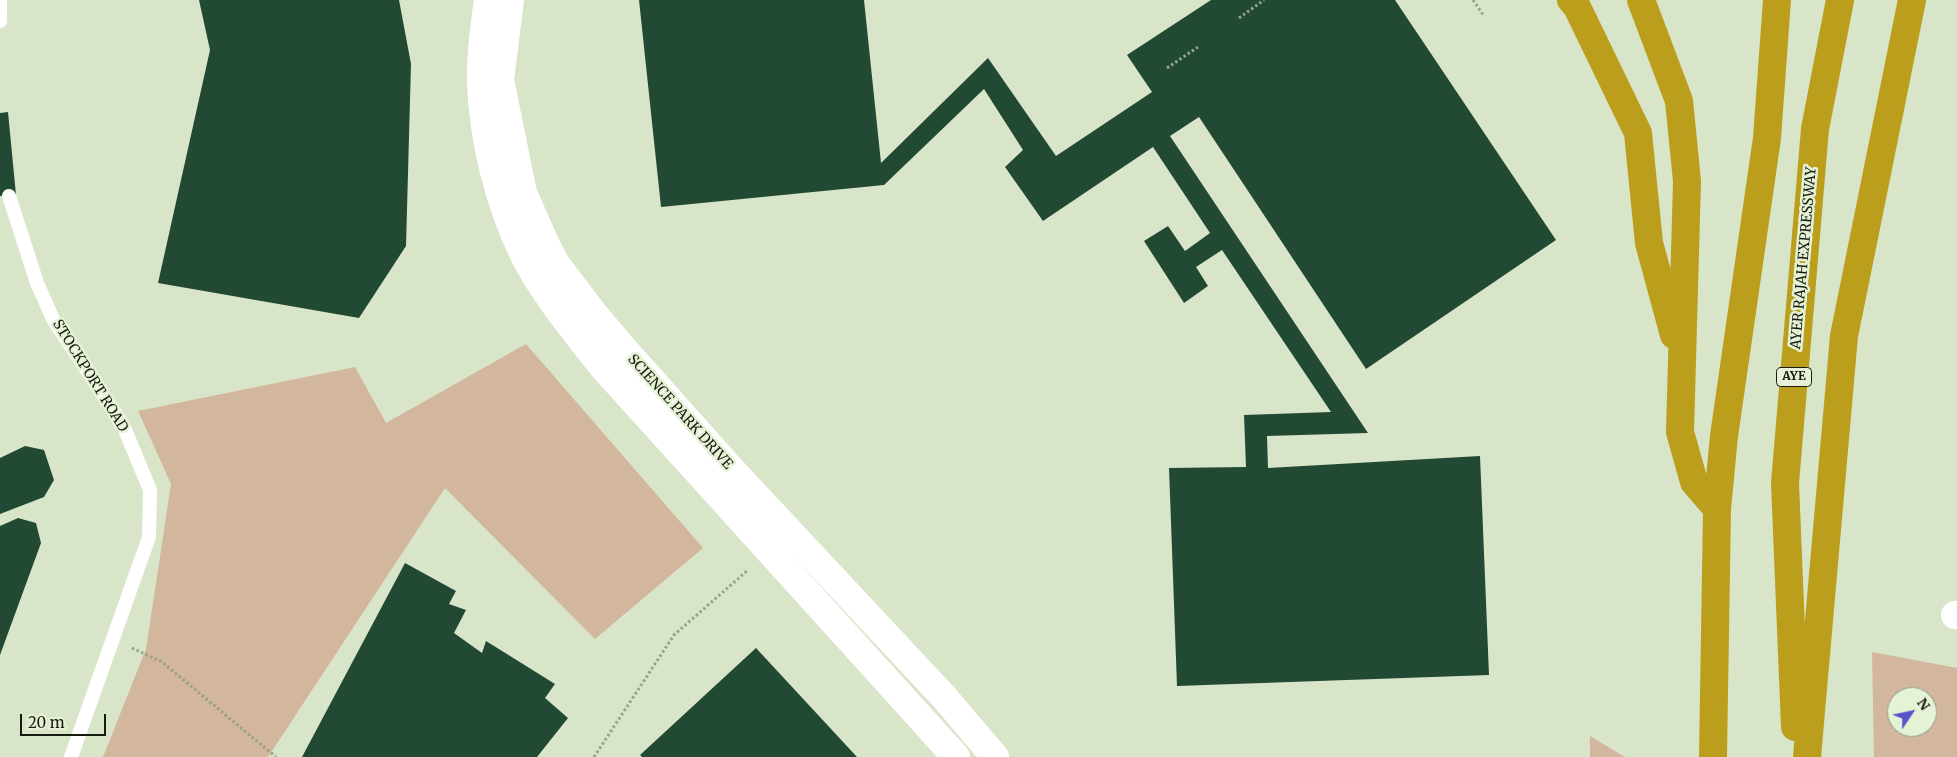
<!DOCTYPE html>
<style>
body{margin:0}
#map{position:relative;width:1957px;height:757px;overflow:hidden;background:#d9e5c9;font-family:Merriweather,serif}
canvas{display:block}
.north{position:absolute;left:1887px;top:687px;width:50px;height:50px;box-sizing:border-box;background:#e6f2d6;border:1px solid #939c87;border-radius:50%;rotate:56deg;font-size:14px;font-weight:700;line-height:20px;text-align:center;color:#161a10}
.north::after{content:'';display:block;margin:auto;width:18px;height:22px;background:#5853ca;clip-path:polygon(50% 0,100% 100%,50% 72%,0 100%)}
.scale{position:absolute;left:20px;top:714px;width:86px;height:22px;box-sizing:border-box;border:2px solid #161a10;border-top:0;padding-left:6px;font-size:15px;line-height:18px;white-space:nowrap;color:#161a10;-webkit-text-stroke:4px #e6f2d6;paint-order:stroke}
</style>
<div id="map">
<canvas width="1957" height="757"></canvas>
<div class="north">N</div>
<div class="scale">20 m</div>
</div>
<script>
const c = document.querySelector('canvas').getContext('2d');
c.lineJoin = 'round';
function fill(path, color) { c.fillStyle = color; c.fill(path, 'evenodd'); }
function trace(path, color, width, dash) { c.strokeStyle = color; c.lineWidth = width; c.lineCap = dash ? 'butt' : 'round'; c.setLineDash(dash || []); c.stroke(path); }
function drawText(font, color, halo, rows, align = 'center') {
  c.font = font + ' Merriweather,serif'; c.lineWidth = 5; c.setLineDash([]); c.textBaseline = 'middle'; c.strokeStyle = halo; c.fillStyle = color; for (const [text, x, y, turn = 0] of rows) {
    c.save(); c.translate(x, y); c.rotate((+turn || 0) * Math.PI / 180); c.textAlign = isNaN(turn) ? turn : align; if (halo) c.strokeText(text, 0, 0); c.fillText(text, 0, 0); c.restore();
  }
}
const green = new Path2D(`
 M526,344L703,548L595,639L445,488L268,757H103L146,649L171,484L138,411L355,367L386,423Z
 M1872,652L1957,668V757H1874ZM1897,697H1927V727H1897Z
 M1590,736L1625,757H1590Z`);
const building = new Path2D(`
 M199,0H399L411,64L406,246L359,318L158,283L210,50Z
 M639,0H864L881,163L988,58L1056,156L1152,92L1127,55L1211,0H1395L1556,240L1366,369L1199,117L1170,136L1368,433L1267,436L1268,468L1480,456L1489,675L1177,686L1169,468L1246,467L1244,415L1331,412L1222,250L1196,267L1208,286L1184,303L1144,241L1168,226L1185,251L1210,233L1153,147L1043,221L1005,167L1023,150L984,89L884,185L661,207Z
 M8,112L16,195L0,196V113Z
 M25,446L44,450L54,480L44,497L0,514V458Z
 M18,518L36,523L41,543L0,655V526Z
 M405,563L456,591L449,604L466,610L454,633L482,653L486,641L555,684L545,698L568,718L537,757H302Z
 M756,648L857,757H642L640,755Z`);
const path = new Path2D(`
 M1473,0L1484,16
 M1239,18L1264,0
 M1167,68L1198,47
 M132,648L162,662L276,757
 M594,757L674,635L748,570`);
const service = new Path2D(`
 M0,21V0
 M9,196L37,283L53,319L123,425L150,490L149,537L71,757`);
const minor = new Path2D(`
 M1955,615H1957`);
const secondary = new Path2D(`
 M488,0C484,27 480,56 481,83C483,140 499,204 524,255C543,293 577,334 603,367L956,757
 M510,0L500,80L523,193L546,245L556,264L594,314L623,348L730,468L944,697L995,757`);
const motorway = new Path2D(`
 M1571,0L1577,7L1638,133L1649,243L1674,335
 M1641,0L1679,101L1687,181L1680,432L1694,482L1717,509
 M1795,727L1785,483L1815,129L1840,0
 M1713,757L1717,509L1724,436L1767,138L1777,0
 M1807,757L1844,336L1912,0`);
const shields = [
 [1794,377,35]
];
const shieldNames = [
 ["AYE",1794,377]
];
const streetNames = [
 ["AYER RAJAH EXPRESSWAY",1804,258,-85],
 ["STOCKPORT ROAD",90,376,58],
 ["SCIENCE PARK DRIVE",680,412,48]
];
fill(green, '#d2b69d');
fill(building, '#224933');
trace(path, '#98a18b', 3, [2.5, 2.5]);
trace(service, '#fff', 14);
trace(minor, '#fff', 28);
trace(secondary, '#fff', 28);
trace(motorway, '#bc9e1d', 28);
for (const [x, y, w] of shields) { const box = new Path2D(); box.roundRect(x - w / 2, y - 9.5, w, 19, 4); c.fillStyle = '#e6f2d6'; c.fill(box); trace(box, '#161a10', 1); }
drawText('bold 12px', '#161a10', null, shieldNames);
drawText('14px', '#161a10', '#e6f2d6', streetNames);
</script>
